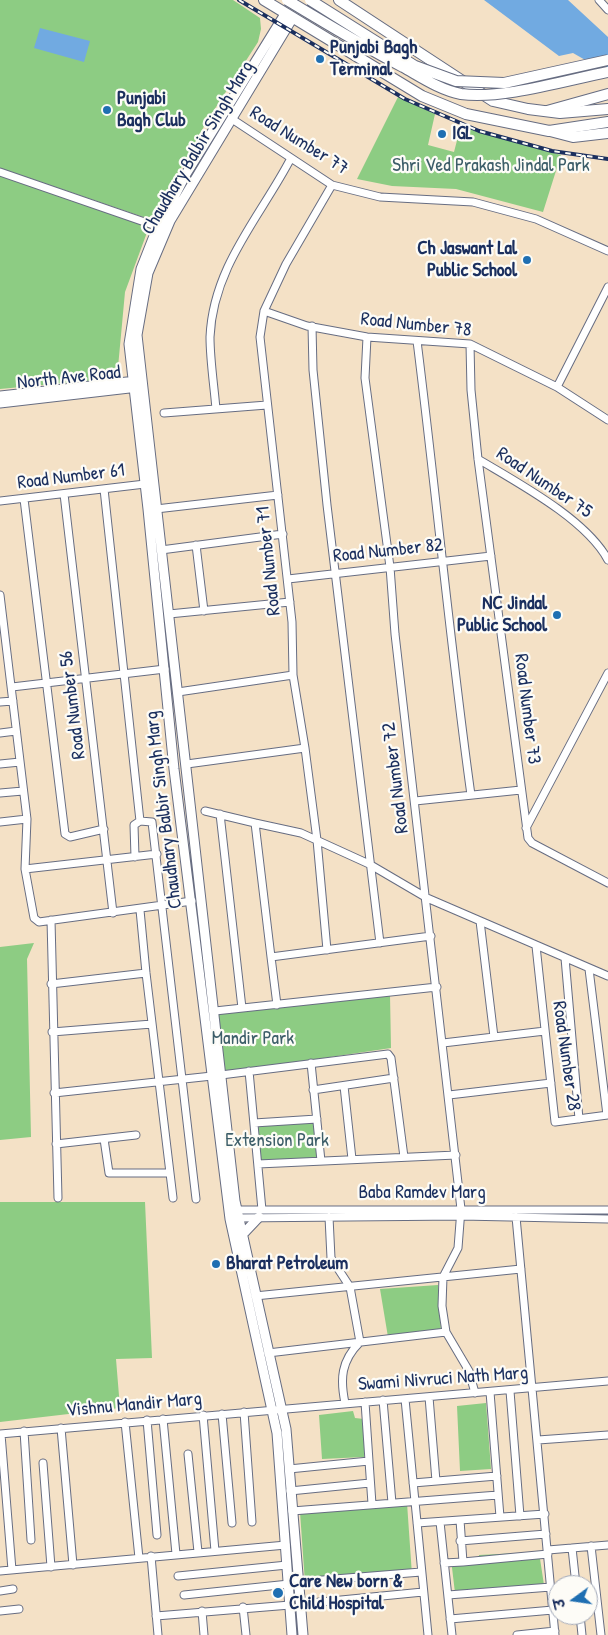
<!DOCTYPE html>
<meta charset="utf-8">
<style>
body{margin:0}
#map{position:relative;width:608px;height:1635px;overflow:hidden;background:#f4e1c6;font-family:"Patrick Hand","Playpen Sans Deva",sans-serif}
canvas{display:block}
.north{position:absolute;left:548px;top:1575px;width:50px;height:50px;box-sizing:border-box;background:#fdfcf7;border:1px solid #a3aaba;border-radius:50%;rotate:256deg;font-size:14px;font-weight:700;line-height:20px;text-align:center;color:#1b2f5e}
.north::after{content:'';display:block;margin:auto;width:18px;height:22px;background:#1f6fb2;clip-path:polygon(50% 0,100% 100%,50% 72%,0 100%)}
</style>
<div id="map">
<canvas width="608" height="1635"></canvas>
<div class="north">उ</div>
</div>
<script>
const c = document.querySelector('canvas').getContext('2d');
c.lineJoin = 'round';
function fill(path, color) { c.fillStyle = color; c.fill(path, 'evenodd'); }
function trace(path, color, width, dash) { c.strokeStyle = color; c.lineWidth = width; c.lineCap = dash ? 'butt' : 'round'; c.setLineDash(dash || []); c.stroke(path); }
function drawText(font, color, halo, rows, align = 'center') {
  c.font = font + ' "Patrick Hand",sans-serif'; c.lineWidth = 4.5; c.setLineDash([]); c.textBaseline = 'middle'; c.strokeStyle = halo; c.fillStyle = color; for (const [text, x, y, turn = 0] of rows) {
    c.save(); c.translate(x, y); c.rotate((+turn || 0) * Math.PI / 180); c.textAlign = isNaN(turn) ? turn : align; if (halo) c.strokeText(text, 0, 0); c.fillText(text, 0, 0); c.restore();
  }
}
const green = new Path2D(`
 M0,0H233L260,18L261,29L258,42L207,121L152,220L0,168Z
 M398,97L435,114L428,145L454,152L461,125L561,155L543,212L456,189L392,186L357,179Z
 M0,176L149,227L125,292L117,378L0,389Z
 M34,943L27,959L31,1137L0,1140V947Z
 M390,995L391,1048L223,1073L217,1013Z
 M317,1119L318,1158L260,1161L254,1123Z
 M0,1202H145L152,1358L116,1359L120,1408L0,1422Z
 M438,1285L441,1330L388,1337L380,1289Z
 M486,1403L491,1469L460,1471L457,1406Z
 M353,1411L355,1418L364,1419V1457L322,1459L319,1415Z
 M407,1503L412,1575L305,1583L300,1512Z
 M539,1552L544,1585L455,1593L451,1559L463,1558L464,1565L478,1564L479,1555Z`);
const water = new Path2D(`
 M484,0H568L608,37V73L573,53L559,56Z
 M40,28L90,41L84,62L34,48Z`);
const minor = new Path2D(`
 M599,0L608,10
 M232,119L332,185L380,197L473,202L536,219L608,251
 M0,172L159,227
 M264,311L307,326L367,337L470,344L557,387L608,420
 M312,326L313,370L327,505L380,943
 M367,337L365,378L390,567L395,634L461,1209L458,1248L443,1277L442,1306L446,1332L469,1371L475,1393
 M417,341C436,492 450,644 471,795
 M470,344L471,390L478,459L528,838L532,843L608,883
 M557,387L608,287
 M216,409C214,385 210,360 210,337C213,266 261,216 291,158
 M164,413L267,405
 M478,459C518,483 586,519 608,560
 M104,489L140,821
 M64,494L113,913
 M24,499L65,834L70,837L104,829
 M0,501L145,484
 M156,509L278,495
 M196,545L204,611
 M161,550L283,534
 M288,579L491,556
 M0,595L27,819L25,869
 M169,614L290,602
 M12,687L165,669
 M178,692L293,675
 M0,702L13,701
 M0,733L16,731
 M0,764L20,762
 M187,764L305,748
 M0,793L23,791
 M415,801L521,790
 M205,811L255,823L271,957L431,936
 M220,814L242,1008
 M0,822L27,819
 M255,823L301,833L369,864L427,898L608,976
 M526,828L608,673
 M157,854L25,869L34,918L39,922L192,901
 M135,857L134,825L140,821L152,822L196,1199
 M140,910L146,973L173,1198
 M51,920L58,1198
 M480,921L494,1037
 M536,946L555,1122L608,1115
 M327,950L317,840L305,748L293,675L292,622L260,337L264,311L286,264L332,185
 M271,957L277,1005
 M565,958L579,1119
 M589,969L607,1115
 M51,984L146,973
 M215,1011L437,987
 M52,1032L152,1024
 M443,1043L545,1031
 M311,1063L321,1161
 M249,1071L262,1210
 M221,1075L388,1054L391,1058L404,1157
 M344,1086L352,1159
 M313,1090L394,1078
 M54,1093L212,1076
 M449,1095L551,1083
 M254,1123L317,1119
 M104,1139L109,1173H170
 M56,1144L136,1135
 M258,1164L456,1155
 M234,1210H608
 M329,1217L331,1258L350,1287L360,1342C341,1361 340,1379 345,1403
 M516,1217L555,1635
 M236,1218L461,1216L608,1219
 M255,1296L521,1269
 M268,1353L446,1332
 M510,1391L520,1516
 M490,1392L500,1517
 M429,1397L436,1481
 M405,1399L428,1635
 M383,1400L392,1503
 M244,1412L252,1522
 M222,1414L232,1523
 M203,1415L215,1551
 M163,1419L176,1554
 M147,1420L157,1535
 M125,1422L139,1558
 M61,1428L73,1565
 M24,1431L31,1540
 M0,1434L608,1381
 M1,1434L12,1570
 M538,1440L608,1435
 M188,1454L198,1552
 M369,1461L372,1504
 M43,1463L51,1567
 M289,1469L369,1461L365,1402
 M413,1483L497,1476
 M290,1491L370,1483
 M292,1511L498,1495
 M460,1520L463,1562L548,1554
 M440,1522L452,1635
 M417,1523L545,1514
 M460,1541L546,1534
 M591,1546L601,1635
 M572,1548L576,1585
 M548,1550L608,1545
 M151,1556L158,1635
 M444,1563L463,1562
 M0,1571L286,1545
 M178,1576L287,1565
 M298,1582L421,1572
 M0,1591L13,1589
 M184,1595L289,1584
 M448,1595L551,1587
 M300,1604L423,1592
 M243,1607L246,1635
 M0,1611L19,1609
 M202,1611L204,1635
 M580,1615L582,1635
 M156,1616L290,1605
 M450,1619L553,1610
 M517,1635L555,1631`);
const tertiary = new Path2D(`
 M285,14L186,174L154,236L141,269L129,344L148,509L174,769L230,1219L277,1433L292,1635
 M292,19L170,221L148,273L137,335L235,1201L286,1429L303,1635
 M0,396L136,381
 M0,403L138,387
 M242,1235L259,1217`);
const secondary = new Path2D(`
 M547,111L608,94
 M550,131L573,137L608,133`);
const primary = new Path2D(`
 M264,0L422,96L466,114L549,131L608,122
 M339,0L493,101L528,109L560,113L608,109`);
const rail = new Path2D(`
 M239,0L405,99L479,131L552,151L608,159`);
const primaryBridge = new Path2D(`
 M287,0C325,23 363,46 403,67C421,77 440,90 461,94C501,100 567,80 608,72
 M310,0L415,66L456,81L504,83L608,60`);
const markers = [
 [320,59,5,"#1f6fb2"],
 [107,110,5,"#1f6fb2"],
 [442,134,5,"#1f6fb2"],
 [527,260,5,"#1f6fb2"],
 [557,615,5,"#1f6fb2"],
 [216,1264,5,"#1f6fb2"],
 [278,1593,6,"#1f6fb2"]
];
const poiNames = [
 ["Punjabi Bagh",330,48],
 ["Terminal",330,70],
 ["Punjabi",117,99],
 ["Bagh Club",117,121],
 ["IGL",452,134],
 ["Ch Jaswant Lal",517,249,"right"],
 ["Public School",517,271,"right"],
 ["NC Jindal",547,604,"right"],
 ["Public School",547,626,"right"],
 ["Bharat Petroleum",226,1264],
 ["Care New born &",289,1582],
 ["Child Hospital",289,1604]
];
const streetNames = [
 ["Road Number 77",299,141,32],
 ["Chaudhary Balbir Singh Marg",198,148,-59],
 ["Road Number 78",416,325,6],
 ["North Ave Road",69,378,-6],
 ["Road Number 61",71,477,-7],
 ["Road Number 75",544,483,34],
 ["Road Number 82",388,551,-6],
 ["Road Number 71",269,561,-96],
 ["Road Number 56",73,705,-97],
 ["Road Number 73",527,709,83],
 ["Road Number 72",396,778,-97],
 ["Chaudhary Balbir Singh Marg",164,810,-97],
 ["Road Number 28",566,1056,82],
 ["Baba Ramdev Marg",422,1193],
 ["Swami Nivruci Nath Marg",443,1379,-4],
 ["Vishnu Mandir Marg",134,1405,-5]
];
const parkNames = [
 ["Shri Ved Prakash Jindal Park",491,166],
 ["Mandir Park",253,1039],
 ["Extension Park",277,1141]
];
fill(green, '#8dcc83');
fill(water, '#71aae1');
trace(minor, '#676d82', 9);
trace(tertiary, '#676d82', 11);
trace(secondary, '#676d82', 12);
trace(primary, '#676d82', 12);
trace(minor, '#fff', 7);
trace(tertiary, '#fff', 9);
trace(secondary, '#fff', 10);
trace(primary, '#fff', 10);
trace(rail, '#1b2f5e', 4);
trace(rail, '#fdfcf7', 2, [5.5]);
trace(primaryBridge, '#676d82', 12, []);
trace(primaryBridge, '#fff', 10);
for (const [x, y, r, color] of markers) { const dot = new Path2D(); dot.arc(x, y, r, 0, 2 * Math.PI); c.fillStyle = color; c.fill(dot); trace(dot, '#fdfcf7', 2); }
drawText('bold 19px', '#1b2f5e', '#fdfcf7', poiNames, 'left');
drawText('19px', '#1b2f5e', '#fdfcf7', streetNames);
drawText('19px', '#3d5e69', '#fdfcf7', parkNames);
</script>
